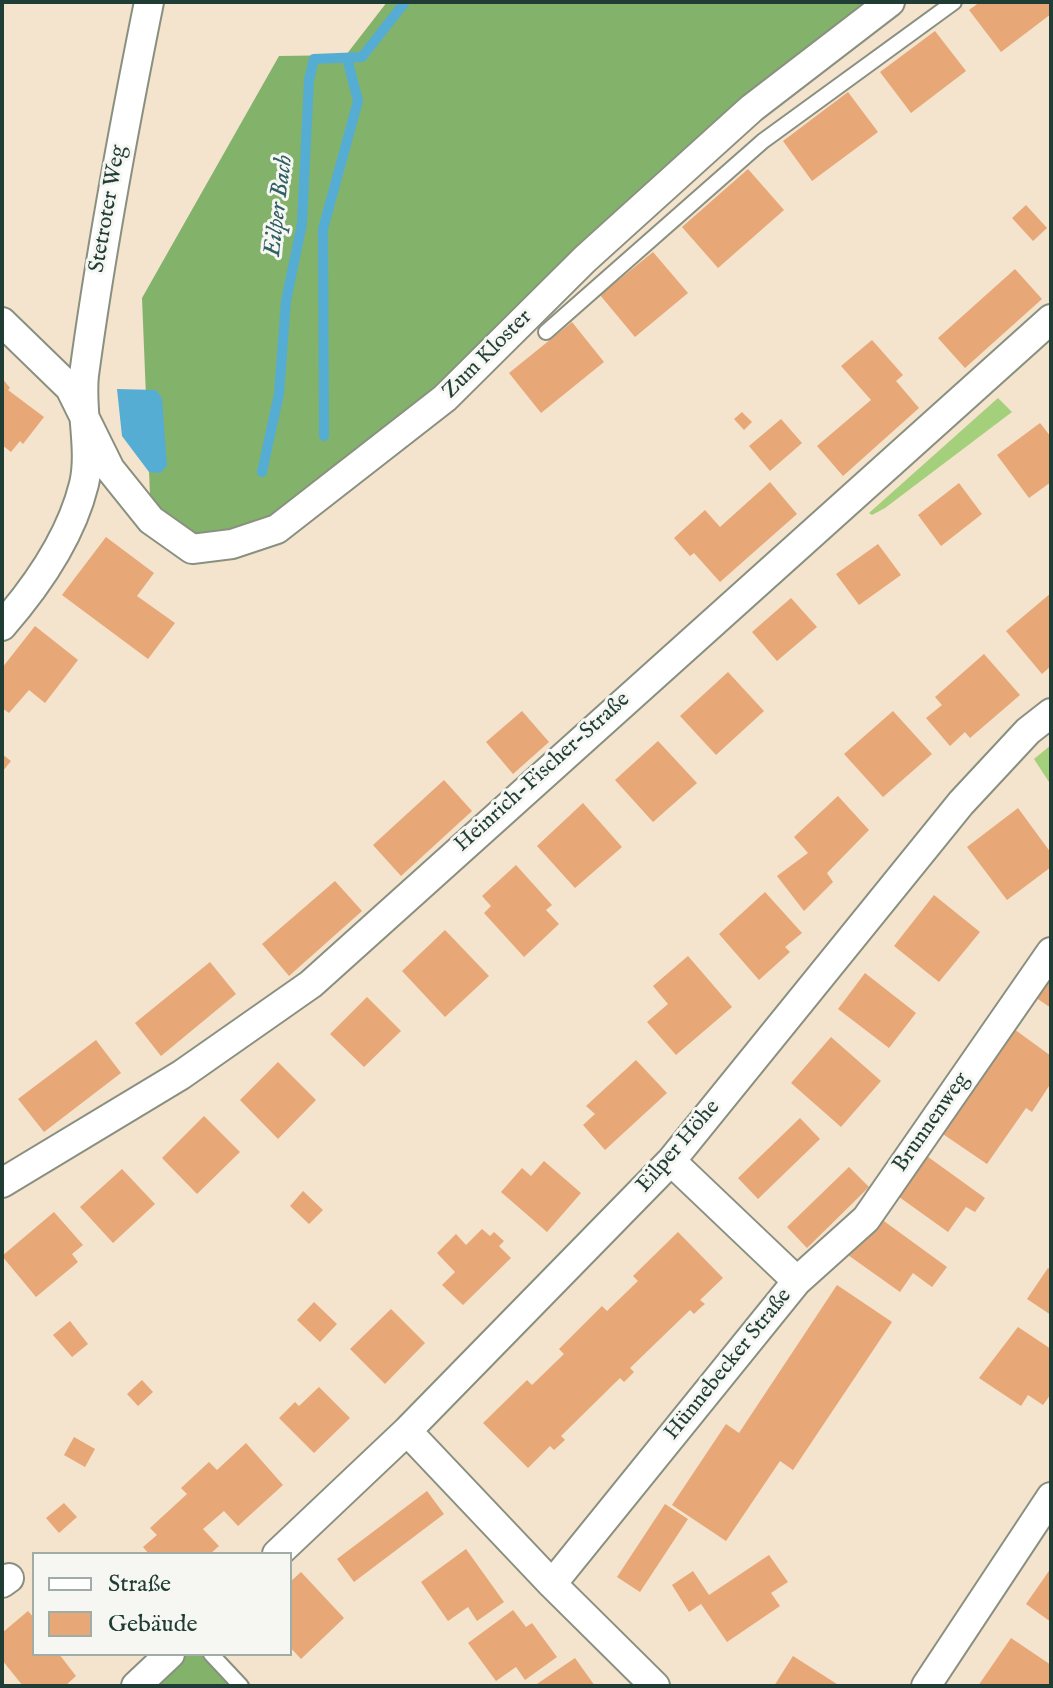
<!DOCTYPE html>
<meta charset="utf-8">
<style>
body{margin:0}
#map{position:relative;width:1053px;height:1688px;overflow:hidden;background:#f4e3cd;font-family:"IM FELL English",serif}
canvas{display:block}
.frame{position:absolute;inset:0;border:4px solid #1f3d34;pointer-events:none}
.legend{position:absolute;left:32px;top:1552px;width:260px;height:104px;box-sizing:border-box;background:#f6f6f2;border:2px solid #a0aca6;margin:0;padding:10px 14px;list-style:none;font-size:24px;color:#1f3d34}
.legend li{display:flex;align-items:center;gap:16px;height:40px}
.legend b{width:40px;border:2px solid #a0aca6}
</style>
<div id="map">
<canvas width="1053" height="1688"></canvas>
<div class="frame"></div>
<ul class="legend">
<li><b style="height:10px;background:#fff"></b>Straße</li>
<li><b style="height:22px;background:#e7a776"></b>Gebäude</li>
</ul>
</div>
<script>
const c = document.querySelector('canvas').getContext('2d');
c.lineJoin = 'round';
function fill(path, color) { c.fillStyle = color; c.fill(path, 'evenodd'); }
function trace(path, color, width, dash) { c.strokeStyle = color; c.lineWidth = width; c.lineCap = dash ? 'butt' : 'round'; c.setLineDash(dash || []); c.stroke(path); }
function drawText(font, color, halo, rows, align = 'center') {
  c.font = font + ' "IM FELL English",serif'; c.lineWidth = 6; c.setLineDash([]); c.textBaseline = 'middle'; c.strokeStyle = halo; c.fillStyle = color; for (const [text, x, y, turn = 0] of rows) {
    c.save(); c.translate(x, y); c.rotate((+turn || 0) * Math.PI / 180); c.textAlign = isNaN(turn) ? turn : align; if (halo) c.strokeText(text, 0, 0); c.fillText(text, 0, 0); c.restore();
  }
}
const green = new Path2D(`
 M998,398L1012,412L885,508L872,515L869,513Z
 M1051,745V785L1034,759Z`);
const forest = new Path2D(`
 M387,2H890L277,529L192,549L151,520L142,298L279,56L346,55Z
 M170,1654H211L241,1686H136Z`);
const water = new Path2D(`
 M117,389L156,390L162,398L167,466L160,473L149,472L122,436Z`);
const stream = new Path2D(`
 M324,436L323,229L358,101L347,58
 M262,472L279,394L286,301L302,224L309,80L314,59L362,57L405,2`);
const building = new Path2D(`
 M980,2H1051V14L1001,52L969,10Z
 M935,31L966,71L911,113L880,72Z
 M848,92L878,132L812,181L783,141Z
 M748,169L784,210L718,268L682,227Z
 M1026,205L1047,228L1033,241L1012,218Z
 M653,252L688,293L635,337L600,295Z
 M1015,269L1042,299L965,368L938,338Z
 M572,322L604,362L541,413L509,373Z
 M872,340L903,375L896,381L919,408L843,476L817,446L871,400L841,366Z
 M2,378L10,388L8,390L44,417L23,444L20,441L11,452L2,445Z
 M742,412L752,422L744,430L734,419Z
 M781,419L802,443L770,471L749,446Z
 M1040,423L1051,437V482L1029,498L997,455Z
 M770,482L797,514L720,582L694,553L690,556L674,538L705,510L720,527Z
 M959,483L982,514L941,546L918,515Z
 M106,537L154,573L137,596L175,623L148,659L62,595Z
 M878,544L901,575L859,605L836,574Z
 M1051,593V666L1042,674L1006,631Z
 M791,598L817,627L777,661L752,632Z
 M35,626L78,660L45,703L29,690L9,713L2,708V668Z
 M984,654L1020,695L970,738L965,732L950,746L926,718L942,705L935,697Z
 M728,672L764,711L716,755L680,716Z
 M522,711L549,742L513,774L486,742Z
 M893,711L932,754L883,797L844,754Z
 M658,741L697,783L653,822L615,780Z
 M2,754L11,761L2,772Z
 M444,780L472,811L401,876L373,845Z
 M838,796L869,830L827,873L833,882L804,911L777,876L808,853L794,837Z
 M583,803L622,847L575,888L537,846Z
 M1018,808L1051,853V867L1007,900L967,847Z
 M516,865L552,905L546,910L559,924L524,957L484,913L491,906L482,896Z
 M335,881L362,911L289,976L262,944Z
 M765,892L802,933L785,947L790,952L759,980L719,934Z
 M934,895L980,932L939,982L894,946Z
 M445,930L489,976L445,1017L402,971Z
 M688,956L732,1007L676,1055L647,1022L668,1004L653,986Z
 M210,962L236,994L161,1056L135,1023Z
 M1051,968V1008L1032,995Z
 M865,973L916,1013L889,1048L838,1009Z
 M367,997L401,1031L364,1067L330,1034Z
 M1014,1029L1051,1056V1083L1032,1112L1026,1108L987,1164L937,1130Z
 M831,1037L881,1081L841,1127L791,1083Z
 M96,1040L121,1073L44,1132L18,1099Z
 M636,1060L667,1093L605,1150L583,1125L595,1114L586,1106Z
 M278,1062L316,1100L278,1139L240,1100Z
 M204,1116L240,1152L197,1194L162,1158Z
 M800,1118L820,1139L758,1199L738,1178Z
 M924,1154L985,1198L975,1212L966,1207L948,1232L895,1194Z
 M544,1161L581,1193L547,1232L501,1192L522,1168L531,1176Z
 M849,1167L869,1187L807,1248L787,1227Z
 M122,1169L155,1204L113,1243L80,1207Z
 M303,1191L323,1210L309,1224L290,1206Z
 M54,1212L83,1245L72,1254L78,1262L36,1297L2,1256Z
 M877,1216L947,1267L932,1287L913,1273L900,1292L848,1255Z
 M482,1229L490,1236L494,1232L504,1241L499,1246L511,1258L463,1305L442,1285L455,1272L437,1253L456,1234L466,1245Z
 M678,1232L723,1278L700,1300L705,1304L699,1309L694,1314L690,1310L630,1368L634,1372L624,1382L620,1378L561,1436L565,1440L554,1450L550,1446L528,1468L483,1423L527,1380L532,1385L564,1354L559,1349L602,1306L607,1311L638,1281L633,1276Z
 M1048,1268L1051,1270V1315L1027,1299Z
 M837,1285L892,1322L793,1470L780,1461L726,1541L672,1505L726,1424L739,1433Z
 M314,1302L337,1324L320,1342L297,1320Z
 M391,1309L425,1343L385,1384L350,1349Z
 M70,1321L88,1344L72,1357L53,1335Z
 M1018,1327L1051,1349V1394L1043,1405L1028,1395L1021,1406L979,1378Z
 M142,1380L153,1392L138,1406L127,1394Z
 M319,1387L350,1418L314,1453L279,1418L295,1402L299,1406Z
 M74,1437L95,1449L85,1467L64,1455Z
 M246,1443L283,1485L238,1526L224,1511L203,1529L219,1546L210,1554H149L143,1547L157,1535L150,1528L187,1494L181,1488L209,1462L217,1470Z
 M427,1491L444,1514L354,1582L337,1559Z
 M64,1503L77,1517L59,1533L46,1518Z
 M665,1504L688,1519L640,1592L617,1577Z
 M466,1549L504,1602L477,1621L468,1607L448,1621L421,1582Z
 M769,1555L788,1582L771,1593L780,1606L727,1642L701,1604L689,1612L672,1585L693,1571L709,1595Z
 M1051,1568V1622L1026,1604Z
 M301,1572L344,1618L301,1659L290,1647V1582Z
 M513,1610L526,1627L532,1623L557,1657L525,1680L516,1667L496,1681L468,1643Z
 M28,1611L34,1618V1654H59L76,1676L65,1686H23L2,1660V1633Z
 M1011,1638L1051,1665V1686H978Z
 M793,1656L840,1686H774Z
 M575,1658L595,1686H534Z`);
const service = new Path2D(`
 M546,332L763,141L954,2
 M211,1654L241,1686`);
const minor = new Path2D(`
 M2,322L70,388L110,469L151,520L192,549L232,544L277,529L445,398L585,259L752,108L890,2
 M2,626C37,586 71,537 84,484C92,450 80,410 84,375C101,249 124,126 149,2
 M2,1183L181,1075L311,984L1051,319
 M797,1281L866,1219L1051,952
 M407,1431L552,1584L655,1686
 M277,1554L407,1431L671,1161L961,803L1028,731L1051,713
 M2,1583L9,1578
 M552,1584L797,1281L671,1161
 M136,1686L170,1654
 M926,1686L1051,1497`);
const streetNames = [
 ["Stetroter Weg",109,209,-80],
 ["Zum Kloster",488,355,-45],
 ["Heinrich-Fischer-Straße",543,773,-42],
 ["Brunnenweg",932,1123,-55],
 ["Eilper Höhe",679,1147,-49],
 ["Hünnebecker Straße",729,1365,-51]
];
const waterNames = [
 ["Eilper Bach",280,206,-83]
];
fill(green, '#a4cf7b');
fill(forest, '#83b26b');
fill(water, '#56add3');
trace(stream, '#56add3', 10);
fill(building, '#e7a776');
trace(service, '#8a9080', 18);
trace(minor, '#8a9080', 32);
trace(service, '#fff', 14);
trace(minor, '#fff', 28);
drawText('22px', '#1f3d34', '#f6f6f2', streetNames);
drawText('italic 24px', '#305f64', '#f6f6f2', waterNames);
</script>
